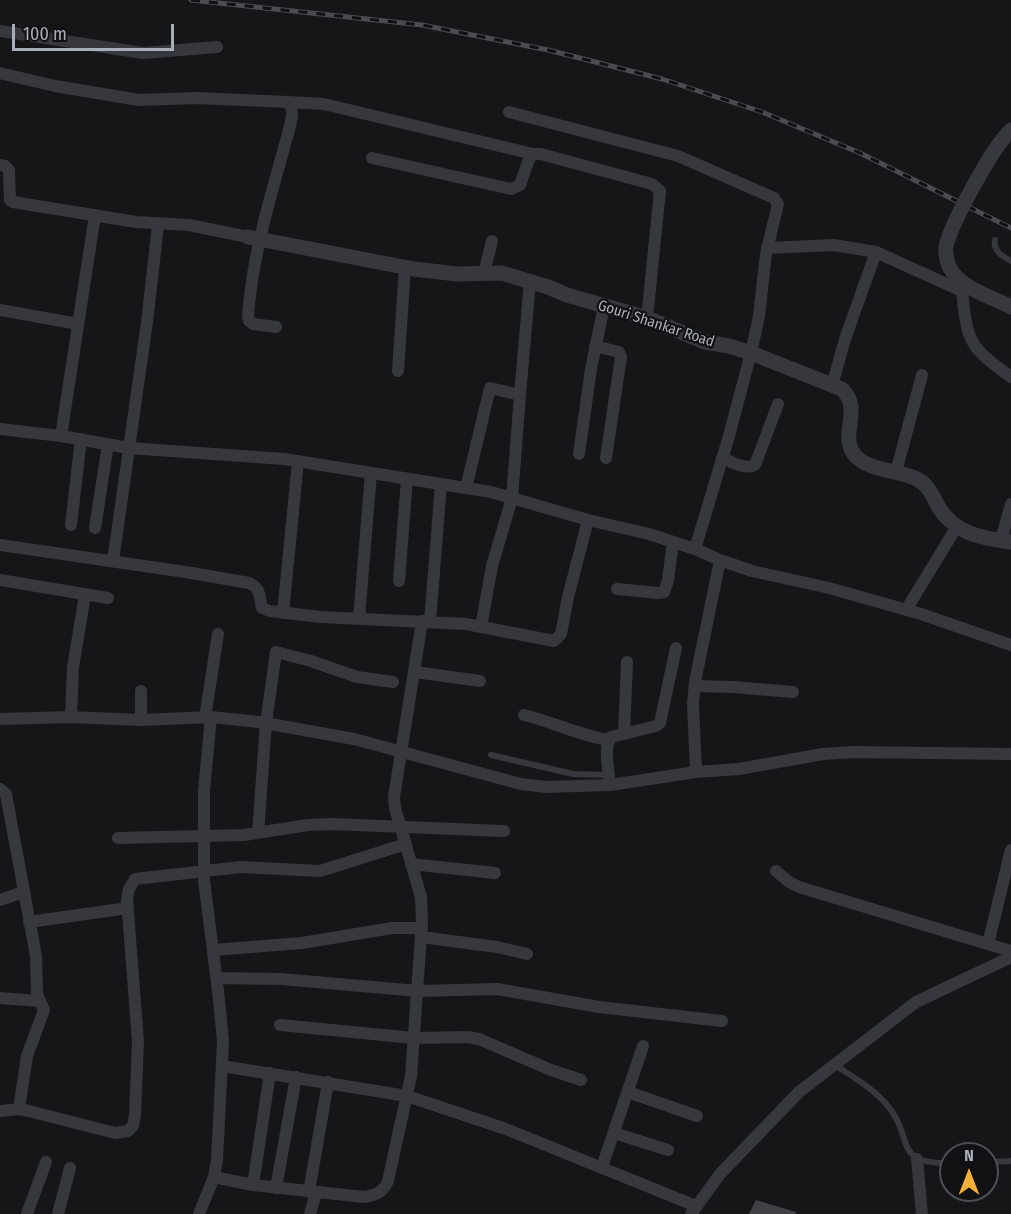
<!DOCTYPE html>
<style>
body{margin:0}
#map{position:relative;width:1011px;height:1214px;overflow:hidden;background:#161618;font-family:"Fira Sans Condensed",sans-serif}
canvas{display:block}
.north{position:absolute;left:939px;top:1142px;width:60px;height:60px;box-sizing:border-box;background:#111113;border:2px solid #4d4f55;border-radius:50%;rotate:0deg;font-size:16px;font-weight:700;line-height:24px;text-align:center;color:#a8adb8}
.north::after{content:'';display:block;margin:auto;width:21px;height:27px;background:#f2b134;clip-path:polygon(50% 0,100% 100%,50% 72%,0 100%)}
.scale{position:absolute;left:12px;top:24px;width:162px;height:27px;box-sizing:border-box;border:3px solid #a8adb8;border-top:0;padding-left:8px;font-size:18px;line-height:21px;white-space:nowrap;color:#a8adb8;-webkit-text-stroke:4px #111113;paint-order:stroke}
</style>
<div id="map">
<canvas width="1011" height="1214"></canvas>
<div class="north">N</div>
<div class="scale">100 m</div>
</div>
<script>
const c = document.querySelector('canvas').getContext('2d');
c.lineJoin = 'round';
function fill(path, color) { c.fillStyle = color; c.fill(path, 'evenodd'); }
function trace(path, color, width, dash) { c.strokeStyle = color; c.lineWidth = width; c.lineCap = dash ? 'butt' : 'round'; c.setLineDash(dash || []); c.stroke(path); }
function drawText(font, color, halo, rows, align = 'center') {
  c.font = font + ' "Fira Sans Condensed",sans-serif'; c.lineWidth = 4.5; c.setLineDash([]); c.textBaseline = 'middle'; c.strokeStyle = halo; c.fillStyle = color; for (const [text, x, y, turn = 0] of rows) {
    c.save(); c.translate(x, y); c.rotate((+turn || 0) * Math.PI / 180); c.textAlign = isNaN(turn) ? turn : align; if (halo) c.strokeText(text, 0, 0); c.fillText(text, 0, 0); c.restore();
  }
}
const building = new Path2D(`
 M756,1200L796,1212V1214H749Z`);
const service = new Path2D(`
 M995,240C993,251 1002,256 1011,261
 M491,755L573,774L609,775
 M835,1065C853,1077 873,1088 887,1105C915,1137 891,1165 951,1163
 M987,1162L1011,1161`);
const minor = new Path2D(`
 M0,31L143,53L217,47
 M0,73L55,86L139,100L196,98L288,102C296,109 290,127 287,137C271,196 252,255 248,317L249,321L253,324L276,327
 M288,102L324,104L533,154
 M509,112L678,156L774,198L778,204L766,254L759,316L751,353L729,436L695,549
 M372,158L511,189L520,185L529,159L533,154H541L652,184L660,191L647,318
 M0,165L5,166L9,170L10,200L13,202L136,222L189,225L248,237
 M767,248L834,245L876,252L845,339L832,386
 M876,252L962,291C967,342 969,347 1011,377
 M484,273L492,241
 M0,310L78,324
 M595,346L619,352L621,357L606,458
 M398,371L405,268
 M0,429L61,436L129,448L284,459L491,492L588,520L649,534L695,549L720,560L752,571L829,588L921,614L1011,645
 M61,436L95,215
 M579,454L591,369L604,306
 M722,458C732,462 745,470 755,465L778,404
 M896,472L922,375
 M466,488L490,388L520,395L530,281
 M71,525L81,439
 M95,528L108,444
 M1001,540L1011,504
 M0,545L192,573L249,583C261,588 259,596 262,608L270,611L321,617L466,624L554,641L561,634L568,597L588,520
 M113,561L147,322L158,225
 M0,580L108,598
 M399,581L407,479
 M617,589L658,593L664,592L668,580L673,542
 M906,610L956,528
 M283,613L298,461
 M359,618L371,473
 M430,622L441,484
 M481,627L492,566L512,498L520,395
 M415,672L480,681
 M695,686L733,687L793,692
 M524,715C553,722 579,735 608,740
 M71,717L73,667L85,595
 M205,718L218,634
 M0,719L71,717L141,720L211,717L259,722L354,739L521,784L546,787L610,785L696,772L739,769L823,754L854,752L1011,754
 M141,720V691
 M624,734L627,662
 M696,772L693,704L695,682L720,560
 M610,785C609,770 603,749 611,737L656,726L660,723L676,648
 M0,789L6,794L36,956L37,994L44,1010L27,1056L19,1109
 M258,833L266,723L276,652L311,661L357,677L393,682
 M118,838L244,835L308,825L332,824L504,831
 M411,864L495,873
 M776,871L789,882L799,887L1011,951
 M0,900L23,892
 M29,922L128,908
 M421,937L497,947L527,954
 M988,944L1011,850
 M213,950L302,943L392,928H422
 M217,978L281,979L418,991L497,989L599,1007L722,1021
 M0,998L39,1001
 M280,1025L414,1038L468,1037L479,1039L551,1070L581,1080
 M222,1066L407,1096L506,1129L696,1206
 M628,1092L697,1116
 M0,1111L19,1109L29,1111L115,1133L128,1131L133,1126L135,1115L138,1041L127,900L129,889L135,879L241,867L320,871L406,844
 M614,1133L668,1150
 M917,1159L922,1214
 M602,1167L643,1046
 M214,1177L253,1185L364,1197C375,1195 383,1193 388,1181L411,1076L422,921L421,897L395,808L394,797L422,621
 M253,1185L270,1073
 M276,1188L296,1077
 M309,1192L328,1082
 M27,1214L46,1162
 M58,1214L70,1168
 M199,1214L214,1177L217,1160L223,1042L219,999L204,880V791L211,717
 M310,1214L316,1193
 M691,1214L720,1174L799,1092L916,1002L1011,957`);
const tertiary = new Path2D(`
 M248,237L414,269L457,274L502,273L548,287L567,295L647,318L705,342L729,346L751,353L842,389C863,409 839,435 854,454C866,471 900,470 917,479C929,485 933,497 939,508C956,534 981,538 1011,542`);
const rail = new Path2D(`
 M191,0L422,25L548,50L662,79L762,112L860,153L1011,228`);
const tertiaryBridge = new Path2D(`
 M1011,130C993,146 952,222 946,246C945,251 947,263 950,268C960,288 992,297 1011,307`);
const streetNames = [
 ["Gouri Shankar Road",656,324,18]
];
fill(building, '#404145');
trace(service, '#37383d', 6);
trace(minor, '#37383d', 12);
trace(tertiary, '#37383d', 15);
trace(rail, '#4a4c52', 5);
trace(rail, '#111113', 3, [9]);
trace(tertiaryBridge, '#37383d', 15);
drawText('15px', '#a8adb8', '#111113', streetNames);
</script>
